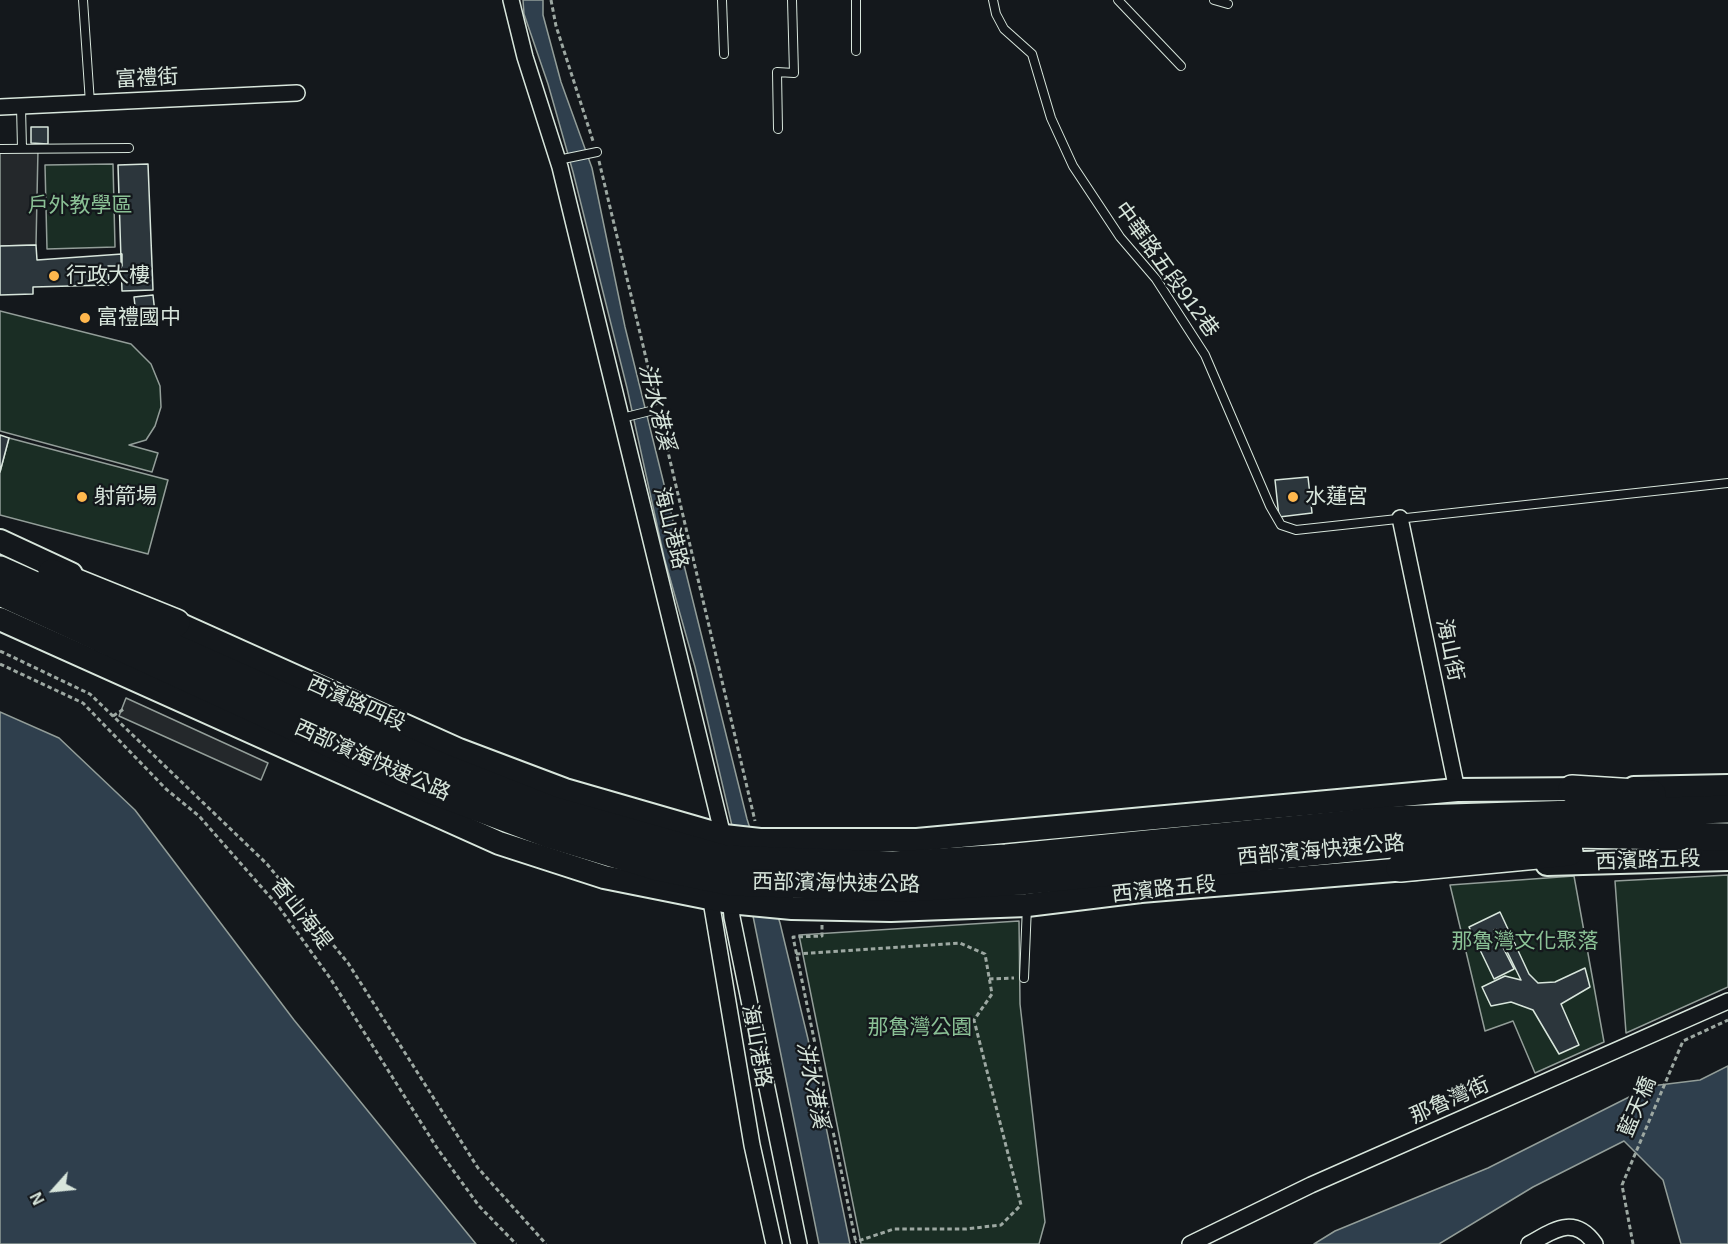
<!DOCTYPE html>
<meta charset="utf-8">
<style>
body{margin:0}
#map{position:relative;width:1728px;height:1244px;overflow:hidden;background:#14181c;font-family:Arial,sans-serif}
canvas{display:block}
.north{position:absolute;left:24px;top:1160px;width:60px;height:60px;-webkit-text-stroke:4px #14181c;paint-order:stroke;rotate:243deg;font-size:16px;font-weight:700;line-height:24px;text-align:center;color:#d8e6dc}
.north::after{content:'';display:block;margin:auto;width:21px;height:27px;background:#d8e6dc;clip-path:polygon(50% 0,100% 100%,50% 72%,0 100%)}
</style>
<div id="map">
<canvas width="1728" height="1244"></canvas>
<div class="north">N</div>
</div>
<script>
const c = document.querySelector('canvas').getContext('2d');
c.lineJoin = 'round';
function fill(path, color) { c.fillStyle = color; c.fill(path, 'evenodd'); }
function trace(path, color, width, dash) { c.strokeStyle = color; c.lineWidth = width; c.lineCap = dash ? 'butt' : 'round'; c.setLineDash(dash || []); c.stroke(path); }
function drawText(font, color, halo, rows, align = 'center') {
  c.font = font + ' Arial,"Noto Sans TC",sans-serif'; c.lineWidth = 4.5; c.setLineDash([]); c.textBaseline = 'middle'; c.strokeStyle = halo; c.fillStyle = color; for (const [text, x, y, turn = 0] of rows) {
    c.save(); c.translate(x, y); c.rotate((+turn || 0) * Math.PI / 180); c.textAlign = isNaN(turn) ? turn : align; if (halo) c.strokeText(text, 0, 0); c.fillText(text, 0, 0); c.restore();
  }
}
const green = new Path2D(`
 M113,164L115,247L47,249L45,165Z
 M0,311L131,344L151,364L160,386L161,407L155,426L146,440L129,445L158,453L152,472L0,431Z
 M9,438L168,480L148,554L0,515V472Z
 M1728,875V987L1626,1033L1615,881Z
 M1574,876L1604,1042L1535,1073L1513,1021L1485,1031L1450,885Z
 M1019,921L1020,1004L1045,1222L1039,1244H861L799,935Z`);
const parking = new Path2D(`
 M0,149H38L36,245L0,246Z
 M126,698L268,763L261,780L119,716Z`);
const water = new Path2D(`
 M523,0H543V15L561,82L592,168L625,327L747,819L780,923L808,1039L850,1244H819L753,916L695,667L664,557L627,388L573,172L548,84L524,14Z
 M0,712L59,738L135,810L294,1020L476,1244H0Z
 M1728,1066V1244H1681L1663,1180L1624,1141L1533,1187L1439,1244H1314L1335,1231L1488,1168L1651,1086L1700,1080Z`);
const building = new Path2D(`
 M31,127H48V144L31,143Z
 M148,164L153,290L122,291L118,165Z
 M36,245L37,260L122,254V266H108L109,285L33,287V294L0,295V246Z
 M153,295L155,313L136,315L134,297Z
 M0,435L9,438L0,472Z
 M1308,477L1312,513L1279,517L1275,480Z
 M1500,912L1529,974L1538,983L1555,982L1585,968L1590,987L1561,1004L1579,1045L1559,1054L1533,1010L1511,1002L1491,1006L1482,987L1505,976L1521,980L1496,929L1494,930L1514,969L1494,979L1469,927Z`);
const path = new Path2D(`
 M551,0L556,26L593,141
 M599,161L656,400
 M660,418L755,821
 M0,651L90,694L267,864L348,963L478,1168L546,1244
 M0,664L83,703L166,789L199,816L279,907L330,978L437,1148L479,1206L516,1244
 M113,716L124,709
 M822,925V936L793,937L856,1243
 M796,954L960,943L985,954L992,994L974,1020L1021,1205L1001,1225L966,1229H894L855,1242
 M989,979L1014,978
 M1633,1244L1622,1185L1683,1041L1728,1020`);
const lane = new Path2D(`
 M83,0L90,103
 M722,0L724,54
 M856,0V51
 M993,0L996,14L1004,29L1032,54L1051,118L1073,166L1120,237L1156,279L1205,355L1270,506L1281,525L1296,530L1728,483
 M1118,0L1181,66
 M1214,0L1228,4
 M21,106L22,149
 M778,129L777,72L794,73L792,0
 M0,149L129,148
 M558,160L597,152
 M622,418L658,409
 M1024,978L1027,906`);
const street = new Path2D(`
 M511,0L525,57L560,167L725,844
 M0,107L297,93
 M1400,518L1457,790
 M709,889L752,1145L774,1244
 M730,894L732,917L799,1244
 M1190,1244L1311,1185L1728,1001
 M1529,1244C1553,1231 1574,1214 1595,1244`);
const primary = new Path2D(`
 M0,541L71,574
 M161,616L459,750L565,790L724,836L760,840H917L1457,790L1589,789
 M0,619L499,843L604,877L729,902L792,908L891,910L1027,905L1141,891L1418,868
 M1634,788L1728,786
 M1547,864L1728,859`);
const highway = new Path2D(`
 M0,570L440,766L552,810L725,859L893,865L1006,858L1390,820L1728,809
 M52,573L176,623
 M0,592L429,789L549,834L658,867L731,882L908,888L1021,881L1391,844L1573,834L1728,837
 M1572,789L1652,794
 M1400,868L1569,852`);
const markers = [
 [54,276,6,"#ffb74d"],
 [85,318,6,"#ffb74d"],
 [82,497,6,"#ffb74d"],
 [1293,497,6,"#ffb74d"]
];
const streetNames = [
 ["富禮街",147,79,-3],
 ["中華路五段912巷",1166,270,54],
 ["海山港路",670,528,76],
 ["海山街",1449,650,78],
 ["西濱路四段",356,704,24],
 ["西部濱海快速公路",372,761,24],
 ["西部濱海快速公路",1321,851,-5],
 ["西濱路五段",1648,861,-2],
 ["西部濱海快速公路",836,884,1],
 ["西濱路五段",1164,890,-6],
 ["香山海堤",301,914,52],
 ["海山港路",756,1046,80],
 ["那魯灣街",1450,1101,-24],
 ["藍天橋",1638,1107,-67]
];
const parkNames = [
 ["戶外教學區",80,206],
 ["那魯灣文化聚落",1525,942],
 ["那魯灣公園",920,1028]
];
const poiNames = [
 ["行政大樓",66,276],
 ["富禮國中",97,318],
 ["射箭場",94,497],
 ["水蓮宮",1305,497]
];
const waterNames = [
 ["汫水港溪",656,407,76],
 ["汫水港溪",812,1085,79]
];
fill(green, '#1a2d24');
trace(green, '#939e99', 1.5);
fill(parking, '#24282b');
trace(parking, '#939e99', 1.5);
fill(water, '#2f3f4d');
trace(water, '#939e99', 1.5);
fill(building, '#2c363c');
trace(building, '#d8e6dc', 1.5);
trace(lane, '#d8e6dc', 10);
trace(street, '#d8e6dc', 18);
trace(primary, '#d8e6dc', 26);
trace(highway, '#d8e6dc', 30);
trace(path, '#9da8a2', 3, [4.5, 3]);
trace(lane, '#14181c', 8);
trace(street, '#14181c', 15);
trace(primary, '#14181c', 22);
trace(highway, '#14181c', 27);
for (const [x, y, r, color] of markers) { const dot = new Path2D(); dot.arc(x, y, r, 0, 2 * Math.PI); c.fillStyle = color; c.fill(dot); trace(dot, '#14181c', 2); }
drawText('21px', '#d8e6dc', '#14181c', streetNames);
drawText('21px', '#8ac095', '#14181c', parkNames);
drawText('21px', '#d8e6dc', '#14181c', poiNames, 'left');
drawText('italic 22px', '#d8e6dc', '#14181c', waterNames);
</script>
